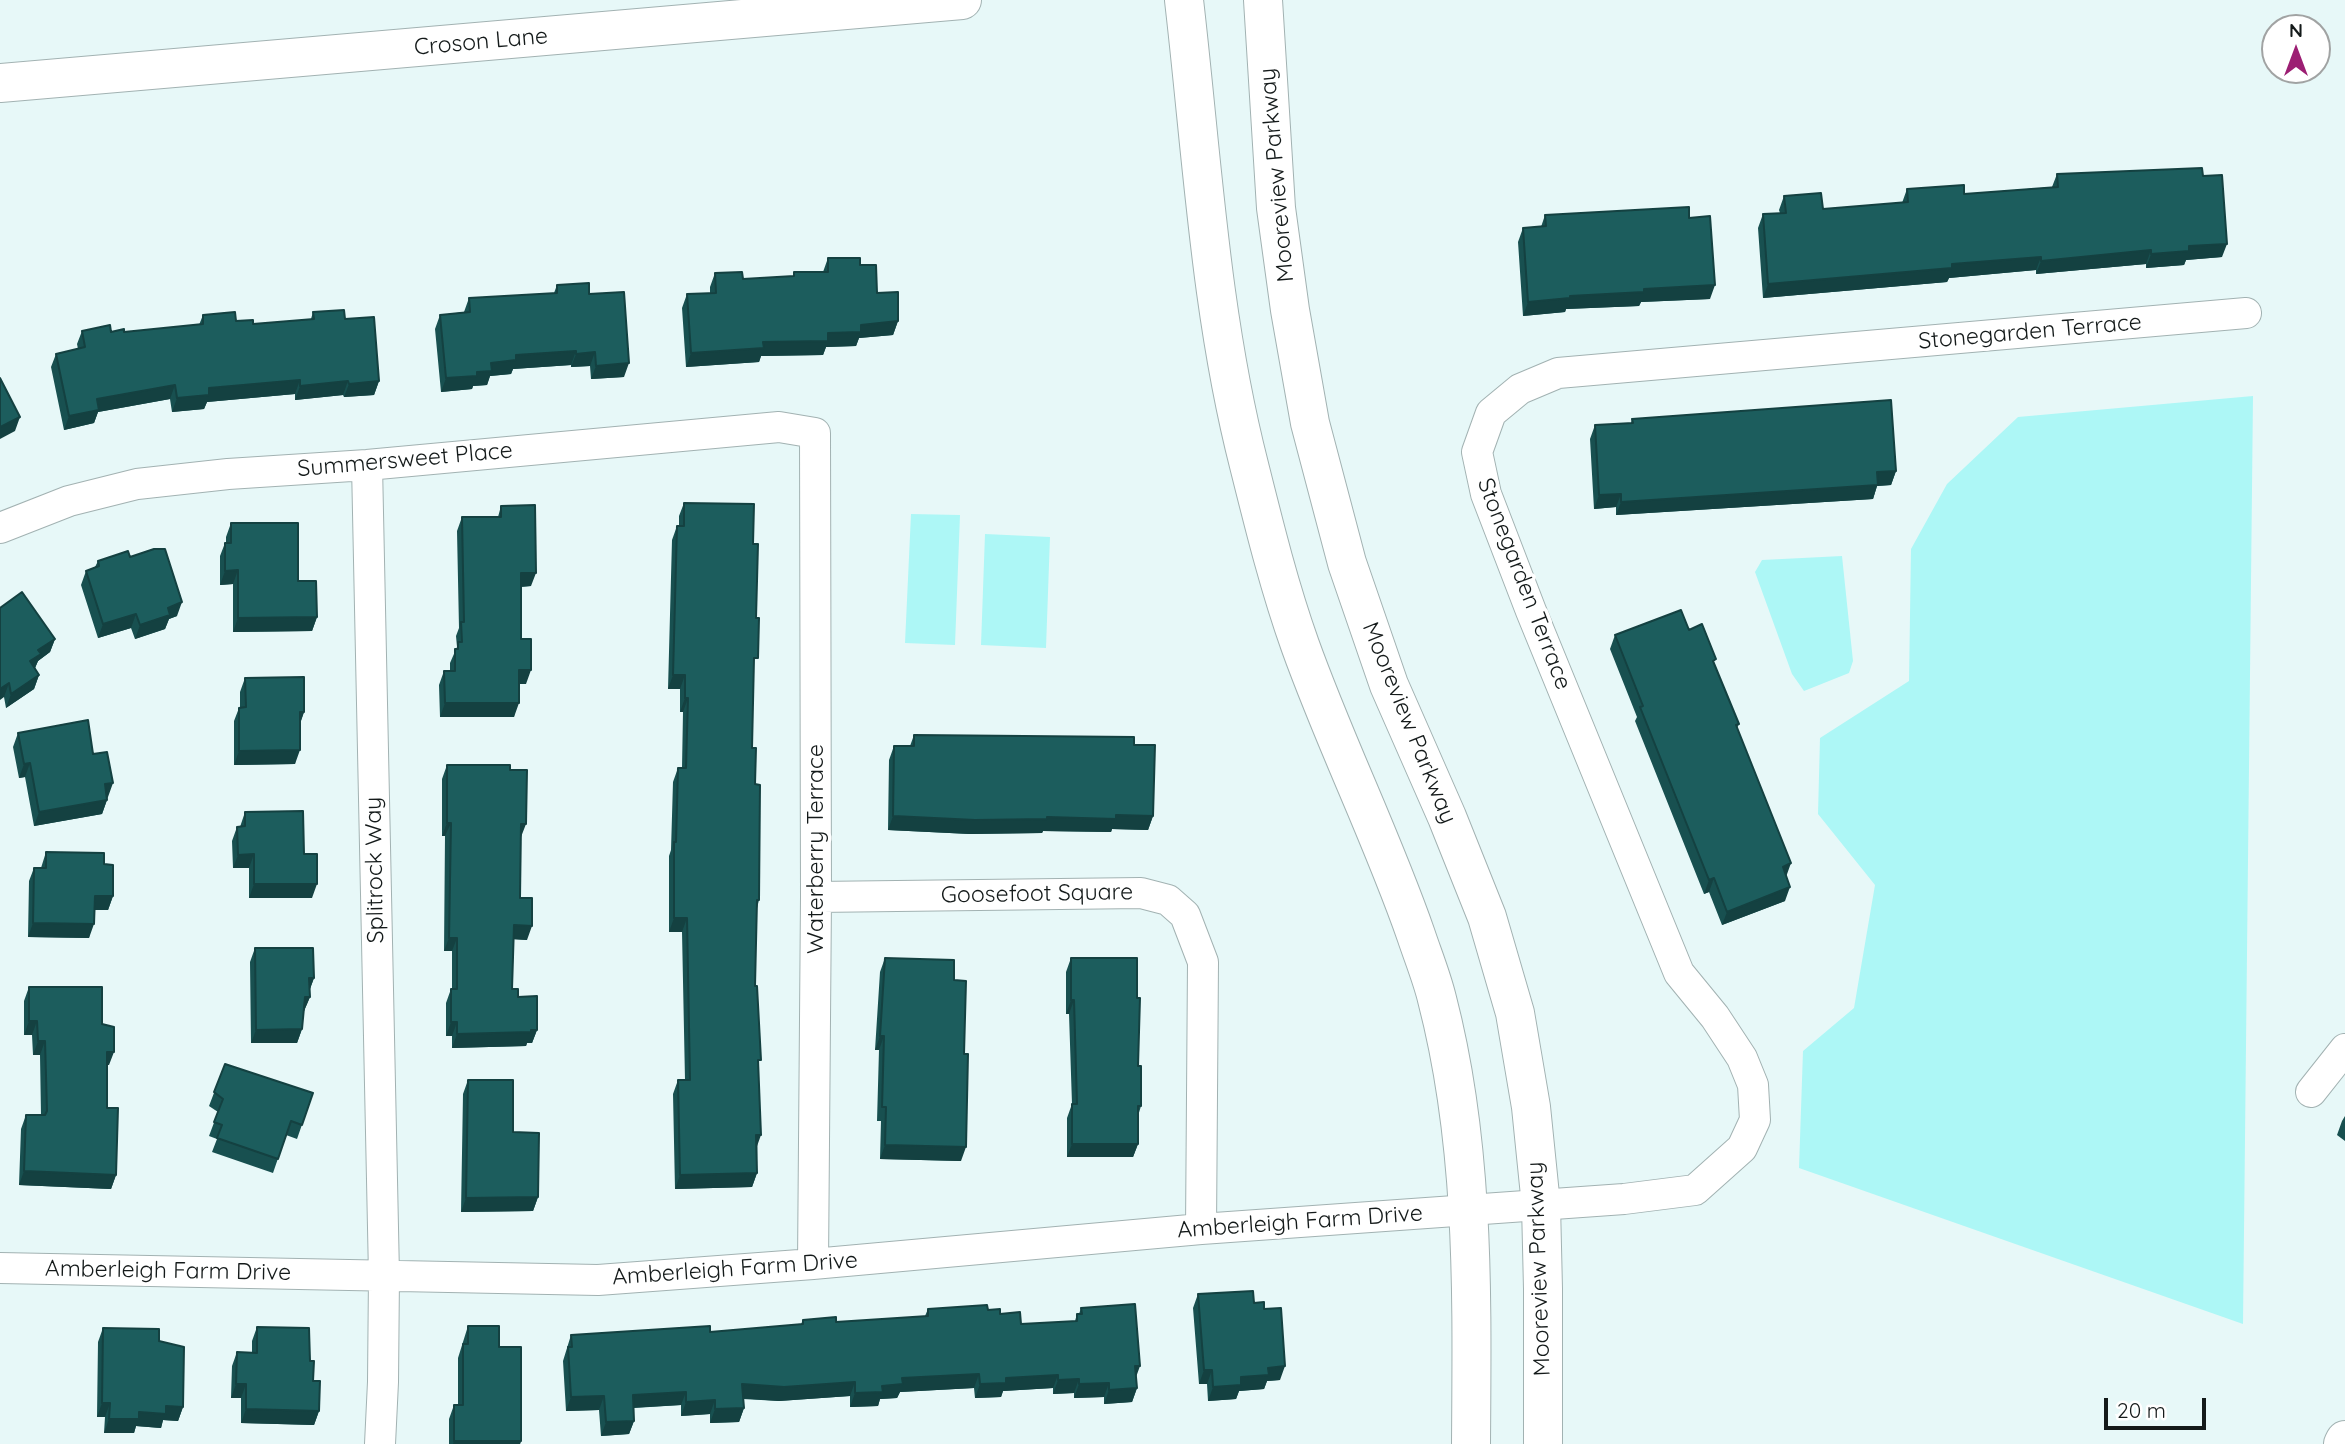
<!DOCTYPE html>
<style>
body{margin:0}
#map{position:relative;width:2345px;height:1444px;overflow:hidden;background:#e7f8f8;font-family:Quicksand,sans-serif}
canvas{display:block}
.north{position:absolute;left:2261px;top:14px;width:70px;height:70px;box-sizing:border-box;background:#fff;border:2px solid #a1a3a3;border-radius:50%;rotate:0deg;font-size:19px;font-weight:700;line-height:28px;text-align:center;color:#141a1a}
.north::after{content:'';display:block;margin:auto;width:24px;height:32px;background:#9c1e73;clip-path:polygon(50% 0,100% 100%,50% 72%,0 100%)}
.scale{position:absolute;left:2104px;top:1398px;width:102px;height:32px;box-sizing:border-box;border:4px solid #141a1a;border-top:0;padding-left:9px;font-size:21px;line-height:24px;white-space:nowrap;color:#141a1a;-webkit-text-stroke:5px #fff;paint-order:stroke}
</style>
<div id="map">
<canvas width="2345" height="1444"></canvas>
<div class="north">N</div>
<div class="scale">20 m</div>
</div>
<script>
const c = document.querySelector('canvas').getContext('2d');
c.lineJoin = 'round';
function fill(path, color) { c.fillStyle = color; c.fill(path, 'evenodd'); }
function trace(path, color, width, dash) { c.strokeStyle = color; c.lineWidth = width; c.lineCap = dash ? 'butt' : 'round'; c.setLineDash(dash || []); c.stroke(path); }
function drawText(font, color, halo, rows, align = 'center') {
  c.font = font + ' Quicksand,sans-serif'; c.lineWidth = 7; c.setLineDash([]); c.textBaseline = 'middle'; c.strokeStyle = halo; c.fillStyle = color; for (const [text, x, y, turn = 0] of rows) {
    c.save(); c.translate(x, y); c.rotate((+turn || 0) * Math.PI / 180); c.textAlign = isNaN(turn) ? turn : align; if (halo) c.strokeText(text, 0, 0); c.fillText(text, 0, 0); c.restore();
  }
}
const green = new Path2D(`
 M2253,396L2243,1324L1799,1168L1803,1051L1854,1008L1875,885L1818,814L1820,738L1909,681L1911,549L1947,484L2018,417Z
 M911,514L960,515L955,645L905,643Z
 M985,534L1050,537L1046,648L981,645Z
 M1842,556L1853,661L1849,673L1804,691L1792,674L1755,572L1762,560Z`);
const street = new Path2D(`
 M367,465L384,1275L383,1382L380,1444
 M0,528L69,501L137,484L228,474L367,465L779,427L815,433L816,897L813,1264
 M816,897L1141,893L1168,900L1185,915L1203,962L1201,1229
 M2311,1092L2345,1049
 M0,1268L598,1280L813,1264L1201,1229L1624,1199L1695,1190L1742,1148L1755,1120L1753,1085L1742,1058L1715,1017L1679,973L1531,611L1486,494L1477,452L1491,413L1520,389L1558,373L2246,313`);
const secondary = new Path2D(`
 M1184,0C1202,155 1210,313 1249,465C1264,525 1279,586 1300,645C1335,743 1382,837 1416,935C1423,956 1432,978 1437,999C1475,1145 1472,1295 1471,1444
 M1263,0L1276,208L1290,310L1310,423L1347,563L1389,685L1447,817L1487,917L1515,1013L1531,1107L1541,1205L1543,1289V1444
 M0,83L962,0
 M2343,1444L2345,1440`);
const wall = new Path2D(`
 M2057,174L2203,176L2222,257L2186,260L2184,265L2146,268V264L2036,274V270L1949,278L1947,282L1763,298L1758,228L1763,214L1780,213L1779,210L1784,196L1823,209L1902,203L1907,189L1964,194L2052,187Z
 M1545,215L1689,218L1710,299L1641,302L1639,306L1566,309L1565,312L1523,316L1518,242L1523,228L1541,227Z
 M828,258L860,265L877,293L898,321L893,335L859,338L856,346L826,347L823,355L761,356L759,362L686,367L682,308L687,294L710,293V287L715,273L743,279L793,276L794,272H823Z
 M557,285L589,294L624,377L591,379L590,366L571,367V365L513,369L511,374L490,376L487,385L473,386L472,389L441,392L435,329L440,315L464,312L469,298L554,293Z
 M313,312L345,319L379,381L374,395L344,397L343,395L295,400V394L207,402L204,409L172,412L170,399L98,412L94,423L64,430L51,367L56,354L78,349L77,344L82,331L124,332L199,325L203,315L253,324L311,319Z
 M1632,419L1896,471L1891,485L1877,486L1873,499L1616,515V507L1594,509L1590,439L1595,425L1631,423Z
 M684,503L753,544L754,668L752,748L755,784L759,900L757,908L755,986L758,1068L757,1173L752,1187L675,1189L673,1094L678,1080H685L682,932H669V856L671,850L673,782L678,768H682L683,712H680V689H668L672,540L677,526H679V516Z
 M501,506L531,586L521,587V639L526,684H519L514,717H440L439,685L444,671H450V663L457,647L456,636L459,628L457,531L462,517H498Z
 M231,523L298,581L317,617L312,631L233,632V584L220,585V556L225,543H226V537Z
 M130,557L177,616L169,619L165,629L135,639L131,628L98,638L81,585L86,571L95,567L98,561Z
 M0,608L55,639L50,652L38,661L35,668L39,675L34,689L6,708L4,697Z
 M1689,630L1714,664L1739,724L1737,728L1786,876L1785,901L1722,925L1709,892L1704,894L1635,721L1637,717L1610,649L1615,635Z
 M245,678L304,712L300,724L295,764L234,765V721L239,708H240V692Z
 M18,733L93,754L108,797L102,814L34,826L25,777L19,778L13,747Z
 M914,735L1134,745L1153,816L1148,830L1112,829L1111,832L1043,831L1042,833L970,834L888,830L889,760L894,746H910Z
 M447,765L510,770L521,837L520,898L527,940L514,939L512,989L537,1030L532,1043H527L526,1046L452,1048V1036H446V1003L451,989H452V951H444L445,836H442V779Z
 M245,812L304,854L312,898H249V868H233L232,841L237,827H240Z
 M46,852L104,864L113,896L108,910H94L89,938L28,937L29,881L34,868H41Z
 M255,948L314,978L309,991L310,997L304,1011L302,1029L297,1043H251L250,962Z
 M885,958L954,980L961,1161L880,1159L881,1121H877L879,1050H875L880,972Z
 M1071,958L1138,1066L1141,1106L1138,1116V1144L1133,1157H1067V1118L1072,1104L1069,1014H1066V972Z
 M29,987L102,1024L109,1065H107V1108L116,1175L111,1189L19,1185L21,1129L26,1115H41L40,1055H33L32,1035H24V1001Z
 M225,1064L313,1093L297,1139L286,1135L273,1173L212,1152L217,1139L209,1136L218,1112L209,1106Z
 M468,1080L513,1132L538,1197L533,1211L461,1212L463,1094Z
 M2345,1116V1141L2337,1135L2342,1121Z
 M1198,1294L1254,1303L1264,1309L1280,1380L1267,1381L1264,1389L1239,1391L1236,1399L1208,1401L1207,1384H1199L1193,1308Z
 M1081,1308L1136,1378L1137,1388L1132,1402L1104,1404V1397L1074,1398V1393L1053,1394V1388L1003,1391L1001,1397L975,1398L974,1388L900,1392L897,1398L880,1399L878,1406L850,1407V1396L779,1401L743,1399L744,1408L739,1422L710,1423V1414L681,1416V1405L634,1408V1421L629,1434L601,1436L599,1410L566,1411L563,1361L571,1335L710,1332L801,1324L803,1320L836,1322L925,1316L928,1309L988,1310L1000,1314L1021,1324L1075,1321L1077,1314H1079Z
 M468,1326L499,1347L521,1441L520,1444H449V1419L454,1405H458V1358Z
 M257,1327L310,1361L319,1411L314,1425L241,1423V1398H231L232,1366L237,1352L252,1353V1341Z
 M103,1328L159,1341L183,1407L178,1421L163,1420L161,1428L136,1426L134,1433H104L105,1417H97L98,1342Z`);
const shadedWall = new Path2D(`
 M2227,244L2222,257L2186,260L2184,265L2146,268L2151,254L2189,246Z
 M2151,250L2146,264L2036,274L2041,261Z
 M2041,257L2036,270L1949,278L1947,282L1763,298L1768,284L1952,264Z
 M1715,285L1710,299L1641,302L1639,306L1566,309L1565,312L1523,316L1528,302L1570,296L1644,289Z
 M898,321L893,335L859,338L856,346L826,347L823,355L761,356L759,362L686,367L691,353L828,333L861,325Z
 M576,351L571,365L513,369L511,374L490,376L487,385L473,386L472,389L441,392L446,378L477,372L491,363L516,355Z
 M595,352L590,366L571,367L576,354Z
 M629,363L624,377L591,379L596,366Z
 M300,380L295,394L207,402L204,409L172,412L177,398L209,388Z
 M348,381L343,395L295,400L300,386Z
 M379,381L374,395L344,397L349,384Z
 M175,385L170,399L98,412L94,423L64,430L69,416L97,399Z
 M20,417L15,431L0,439V427Z
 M1896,471L1891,485L1877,486L1873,499L1616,515L1621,502L1877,472Z
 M1621,494L1616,507L1594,509L1599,495Z
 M238,570L233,584L220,585L225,571Z
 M521,573H536L531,586L516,587Z
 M182,602L177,616L169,619L165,629L135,639L140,625L168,608Z
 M136,614L131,628L98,638L103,624Z
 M317,617L312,631L233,632L238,618Z
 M55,639L50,652L38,661L35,668L25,675L30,661L38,650Z
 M519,670H531L526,684H514Z
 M39,675L34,689L6,708L11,694Z
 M673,675H685L680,689H668Z
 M9,683L4,697L0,700V689Z
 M685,698H688L683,712H680Z
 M445,703H519L514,717H440Z
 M300,712H304L299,726Z
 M300,750L295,764L234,765L239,751Z
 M30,763L25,777L19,778L24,764Z
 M113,783L108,797L100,798L105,784Z
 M107,800L102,814L34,826L39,812Z
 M1116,815L1153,816L1148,830L1112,829L1111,832L1043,831L1042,833L970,834L888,830L893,816L1047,817Z
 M447,823H451L445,836H442Z
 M521,824H526L521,837H516Z
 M254,854L249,868H233L238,855Z
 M1791,863L1786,877L1783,867Z
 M1714,878L1709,892L1704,894L1709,880Z
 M254,884H317L312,898H249Z
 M1790,887L1785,901L1722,925L1727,912Z
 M95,896H113L108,910H90Z
 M674,918H687L682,932H669Z
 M33,923L94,924L89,938L28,937Z
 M514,925L532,926L527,940L509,939Z
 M449,938H457L452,951H444Z
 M309,978H314L309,992Z
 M305,997H310L304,1011H300Z
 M1071,1000H1074L1069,1014H1066Z
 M29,1021H37L32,1035H24Z
 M451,1022H457L452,1036H446Z
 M302,1029L297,1043H251L256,1030Z
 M537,1030L532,1043H527L526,1046L452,1048L457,1034Z
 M880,1036H884L879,1050H875Z
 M38,1041H45L40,1055H33Z
 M107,1052H114L109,1065H102Z
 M756,1135H761L756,1149Z
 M1072,1144H1138L1133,1157H1067Z
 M885,1145L966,1147L961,1161L880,1159Z
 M24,1171L116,1175L111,1189L19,1185Z
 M757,1173L752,1187L675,1189L680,1175Z
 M538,1197L533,1211L461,1212L466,1198Z
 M1135,1366H1140L1135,1380Z
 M1285,1366L1280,1380L1267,1381L1264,1389L1239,1391L1236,1399L1208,1401L1213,1387L1268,1368Z
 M1204,1370H1212L1207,1384H1199Z
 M979,1374L974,1388L900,1392L897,1398L880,1399L878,1406L850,1407L855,1393L902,1378Z
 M1058,1375L1053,1388L1003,1391L1001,1397L975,1398L980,1384L1006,1378Z
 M1079,1379L1074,1393L1053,1394L1058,1380Z
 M855,1382L850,1396L779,1401L737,1398L742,1384Z
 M1109,1383L1104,1397L1074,1398L1079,1384Z
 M236,1384H246L241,1398H231Z
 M1137,1388L1132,1402L1104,1404L1109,1390Z
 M686,1392L681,1405L628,1408L633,1395Z
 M604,1396L599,1410L566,1411L571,1397Z
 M715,1400L710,1414L681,1416L686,1402Z
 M102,1403H110L105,1417H97Z
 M166,1406L183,1407L178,1421L163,1420L161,1428L136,1426L134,1433H104L109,1419Z
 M744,1408L739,1422L710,1423L715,1409Z
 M246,1409L319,1411L314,1425L241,1423Z
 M634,1421L629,1434L601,1436L606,1422Z
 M454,1441H521L520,1444H453Z`);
const building = new Path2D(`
 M2202,168L2203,176L2222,175L2227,244L2189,246V251L2151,254V250L2041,261V257L1952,264V268L1768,284L1763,214L1786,213L1784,196L1821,193L1823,209L1908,202L1907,189L1964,185V194L2058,187L2057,174Z
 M1689,207V218L1710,216L1715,285L1644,289V292L1570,296V298L1528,302L1523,228L1546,226L1545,215Z
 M828,258H860V265H876L877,293L898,292V321L861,325V332L828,333V341L763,342L764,348L691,353L687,294L716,293L715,273L742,272L743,279L794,276V272H828Z
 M589,283V294L624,292L629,363L596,366L595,352L576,354V351L516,355V360L491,363L492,371L477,372V376L446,378L440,315L470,312L469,298L557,293V285Z
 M344,310L345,319L374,317L379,381L349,384L348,381L300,386V380L209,388V395L177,398L175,385L97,399L99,410L69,416L56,354L85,347L82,331L110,325L111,332L124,329V332L203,324V315L235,312L236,321L253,320V324L314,319L313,312Z
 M0,378L20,417L0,427Z
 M1891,400L1896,471L1877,472L1878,485L1621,502V494L1599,495L1595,425L1633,423L1632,419Z
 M684,503L754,504L753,544H758L756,618H759L758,658H754L752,748H756L755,784L760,785L759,900H757L755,986H757L761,1060H758L761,1135H756L757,1173L680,1175L678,1080H690L687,918H674V842H676L678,768H686L688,698H685V675H673L677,526H684Z
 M535,505L536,573H521V639H531V670H519V703H445L444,671H455V649H458V642H462L461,622H464L462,517H501V506Z
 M231,523H298V581H316L317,617L238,618V570L225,571V543H231Z
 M154,549H165L182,602L168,608L170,615L140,625L136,614L103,624L86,571L99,566L98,561L128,551L130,557Z
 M22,592L55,639L38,650L41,654L30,661L39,675L11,694L9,683L0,689V608Z
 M1681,610L1689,630L1702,624L1716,659L1713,661L1739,724L1736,725L1791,863L1783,867L1790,887L1727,912L1714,878L1709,880L1640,707L1643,706L1615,635Z
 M304,677V712H300V750L239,751V708L246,707L245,678Z
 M88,720L93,754L107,752L113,783L105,784L107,800L39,812L30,763L24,764L18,733Z
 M914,735L1134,737V745H1155L1153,816L1116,815V819L1047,817V819L975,820L893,816L894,746H914Z
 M447,765H510V770H527L526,824H521L520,898H532V926L514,925L512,989H518V997L537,996V1030H531V1032L457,1034V1022H451V989H457V938H449L451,823H447Z
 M303,811L304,854H317V884H254V854L238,855L237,827L245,826V812Z
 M46,852L104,853V864L113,865V896H95L94,924L33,923L34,868H46Z
 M255,948H313L314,978H309L310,997H305L302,1029L256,1030Z
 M885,958L954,960V980L966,981L964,1054H968L966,1147L885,1145L886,1107H882L884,1036H880Z
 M1071,958H1137V998H1140L1138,1066H1141V1106H1138V1144H1072V1104H1077L1074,1000H1071Z
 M29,987H102V1024L114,1027V1052H107V1108H118L116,1175L24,1171L26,1115H45L47,1111L45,1041H38L37,1021H29Z
 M225,1064L313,1093L302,1125L291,1121L278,1159L217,1138L222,1125L214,1122L223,1099L214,1092Z
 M468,1080H513V1132L539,1133L538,1197L466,1198Z
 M1253,1291L1254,1303L1264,1302V1309L1281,1308L1285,1366L1268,1368L1269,1375L1241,1377V1385L1213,1387L1212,1370H1204L1198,1294Z
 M1135,1304L1140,1366H1135L1137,1388L1109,1390V1383L1079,1384V1379L1058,1380V1375L1006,1378V1383L980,1384L979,1374L902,1378L903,1384L882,1386L883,1392L855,1393V1382L784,1387L742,1384L744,1408L715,1409V1400L686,1402V1392L633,1395L634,1421L606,1422L604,1396L571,1397L568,1347H572L571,1335L710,1326V1332L803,1324V1320L836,1317V1322L928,1316V1309L987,1305L988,1310L1000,1309V1314L1020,1312L1021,1324L1077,1321V1314H1082L1081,1308Z
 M468,1326H499V1347H521V1441H454V1405H463V1344H468Z
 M257,1327L309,1328L310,1361H314L313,1381H320L319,1411L246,1409V1384H236L237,1352L257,1353Z
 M103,1328L159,1329V1341L184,1347L183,1407L166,1406V1414L139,1412V1419H109L110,1403H102Z`);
const streetNames = [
 ["Croson Lane",481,42,-5],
 ["Mooreview Parkway",1277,175,-95],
 ["Stonegarden Terrace",2030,332,-5],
 ["Summersweet Place",405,460,-5],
 ["Stonegarden Terrace",1524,584,69],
 ["Mooreview Parkway",1409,723,68],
 ["Waterberry Terrace",816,849,-90],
 ["Splitrock Way",375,870,-91],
 ["Goosefoot Square",1037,894,-1],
 ["Amberleigh Farm Drive",1300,1222,-4],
 ["Amberleigh Farm Drive",735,1269,-4],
 ["Mooreview Parkway",1539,1269,-92],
 ["Amberleigh Farm Drive",168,1271,1]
];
fill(green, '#adf7f6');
trace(street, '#a2b2b2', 32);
trace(secondary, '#a2b2b2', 40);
trace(street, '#fff', 30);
trace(secondary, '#fff', 38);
fill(wall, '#185050');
fill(shadedWall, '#144141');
fill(building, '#1c5d5d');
trace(building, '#144141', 2);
drawText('23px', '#141a1a', '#fff', streetNames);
</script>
